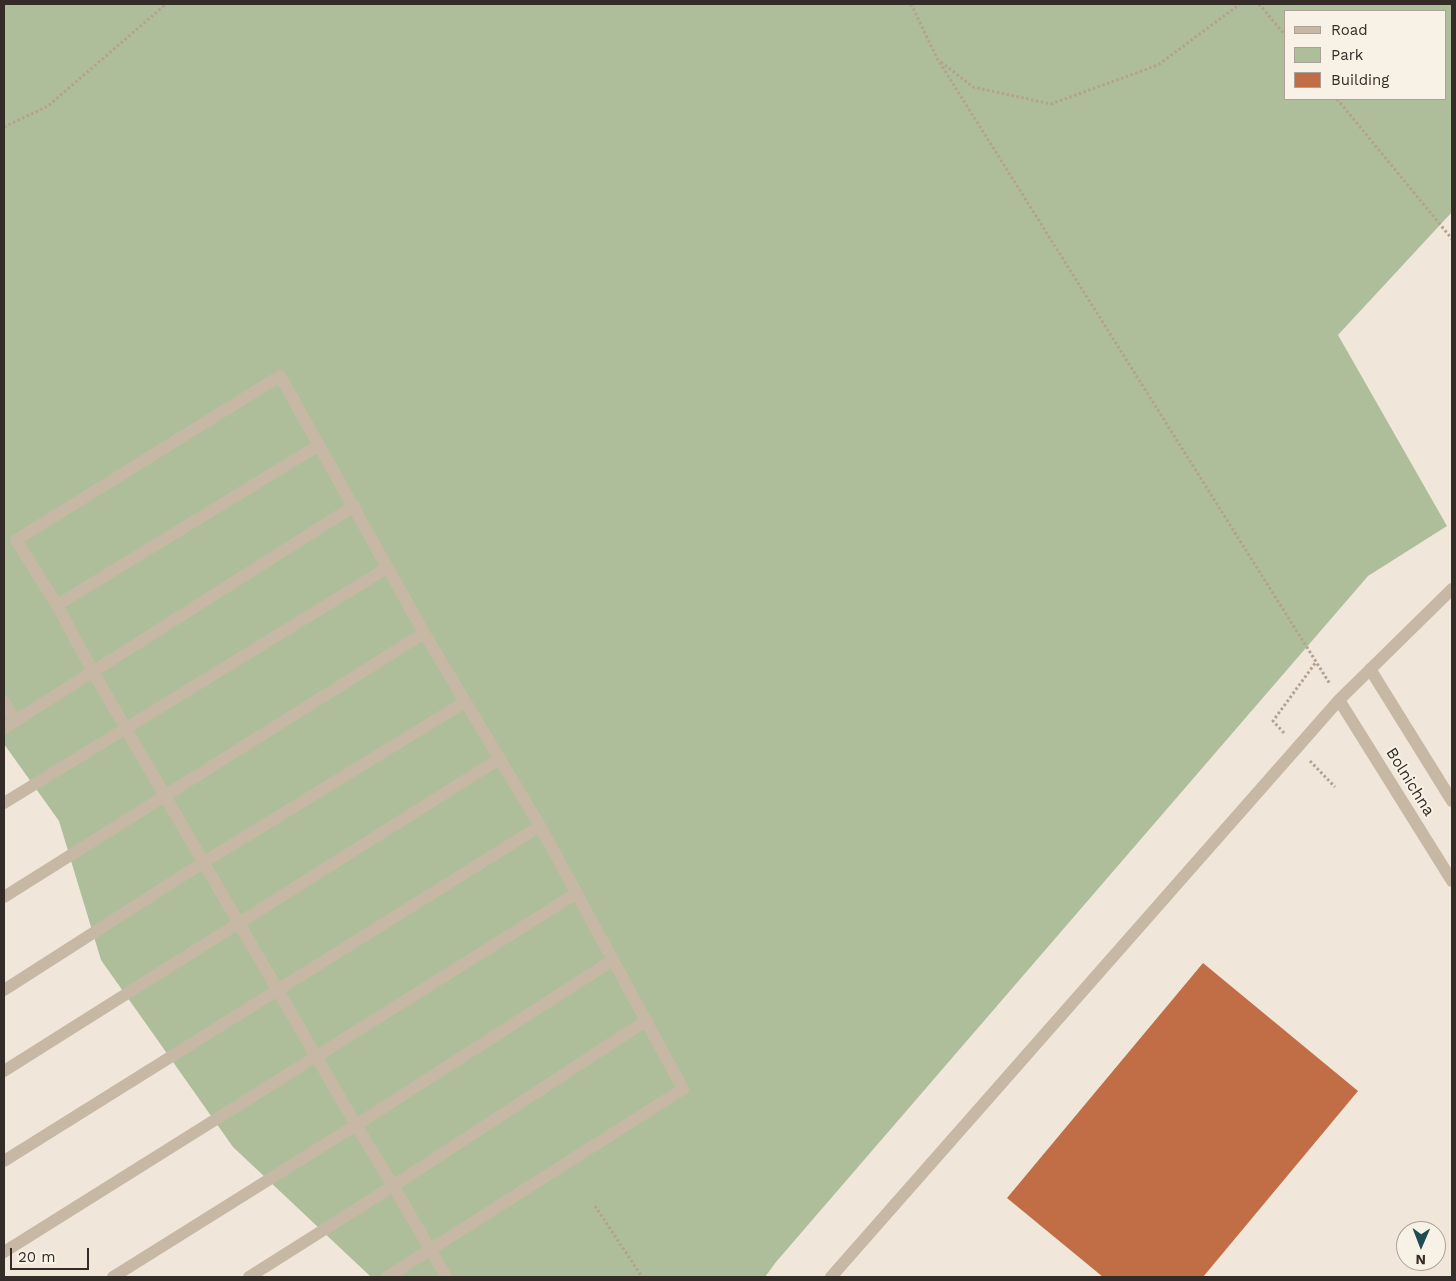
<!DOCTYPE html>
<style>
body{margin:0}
#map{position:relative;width:1456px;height:1281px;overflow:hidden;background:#f0e7da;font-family:"Work Sans",sans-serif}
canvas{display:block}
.frame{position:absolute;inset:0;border:5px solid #342c27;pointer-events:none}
.legend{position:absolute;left:1284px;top:10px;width:162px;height:90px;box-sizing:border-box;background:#f8f1e5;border:1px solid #aaa299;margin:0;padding:6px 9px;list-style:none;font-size:15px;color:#342c27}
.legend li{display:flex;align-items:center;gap:10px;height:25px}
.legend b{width:25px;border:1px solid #aaa299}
.north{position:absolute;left:1396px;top:1221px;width:50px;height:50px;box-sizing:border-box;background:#f8f1e5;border:1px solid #aaa299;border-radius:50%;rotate:181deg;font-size:14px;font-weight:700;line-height:20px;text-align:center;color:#342c27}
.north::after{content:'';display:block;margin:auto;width:18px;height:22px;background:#1e4c53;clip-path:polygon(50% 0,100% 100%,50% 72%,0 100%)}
.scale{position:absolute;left:10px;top:1248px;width:79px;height:22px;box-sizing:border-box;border:2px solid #342c27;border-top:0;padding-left:6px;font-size:15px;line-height:18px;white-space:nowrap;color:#342c27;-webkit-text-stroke:4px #f8f1e5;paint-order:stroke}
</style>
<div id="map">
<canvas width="1456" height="1281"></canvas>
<div class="frame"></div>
<ul class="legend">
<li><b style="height:6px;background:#c7b8a6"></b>Road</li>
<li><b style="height:14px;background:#afbe9a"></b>Park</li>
<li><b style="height:14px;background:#c16e47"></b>Building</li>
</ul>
<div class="north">N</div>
<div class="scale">20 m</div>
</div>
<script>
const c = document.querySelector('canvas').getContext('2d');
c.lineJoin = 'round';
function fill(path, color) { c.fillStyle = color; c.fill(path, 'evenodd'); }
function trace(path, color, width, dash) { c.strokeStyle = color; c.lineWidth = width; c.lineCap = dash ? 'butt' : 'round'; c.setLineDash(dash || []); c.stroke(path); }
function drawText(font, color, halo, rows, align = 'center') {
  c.font = font + ' "Work Sans",sans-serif'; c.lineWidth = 4; c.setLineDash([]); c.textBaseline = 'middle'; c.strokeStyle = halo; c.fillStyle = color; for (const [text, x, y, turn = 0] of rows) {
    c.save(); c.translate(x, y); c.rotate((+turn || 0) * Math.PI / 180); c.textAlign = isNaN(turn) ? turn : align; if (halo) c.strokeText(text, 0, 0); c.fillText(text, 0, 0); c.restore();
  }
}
const green = new Path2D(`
 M4,4H1452V212L1338,335L1447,526L1368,576L776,1262L765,1277H371L233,1147L101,960L59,821L4,744ZM1285,11H1445V99H1285Z`);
const building = new Path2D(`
 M1203,963L1358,1091L1203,1277H1103L1007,1198Z`);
const path = new Path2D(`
 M911,4L938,60L1330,684
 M1259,4L1285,35
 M941,62L973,87L1051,104L1158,65L1240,4
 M1337,99L1452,239
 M4,127L48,106L166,4
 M1284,733L1273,721L1316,662
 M1310,761L1335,787
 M595,1206L642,1277`);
const minor = new Path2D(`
 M57,605L319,445
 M1370,669L1452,801
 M1339,700L1452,881
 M4,702L15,721
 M4,728L354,506
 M4,803L387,568
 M4,897L424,633
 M4,990L204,862L465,702
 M4,1071L499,759
 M4,1161L540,826
 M4,1252L577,893
 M113,1277L356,1125L613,960
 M249,1277L393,1186L647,1020
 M387,1277L683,1089L540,826L424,633L280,376L16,540L57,605L93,672L356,1125C387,1175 417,1226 446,1277
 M831,1277L1339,700L1452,589`);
const streetNames = [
 ["Bolnichna",1410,782,58]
];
fill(green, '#afbe9a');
fill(building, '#c16e47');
trace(path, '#b3a290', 3, [2.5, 2.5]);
trace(minor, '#c7b8a6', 12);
drawText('16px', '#342c27', '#f8f1e5', streetNames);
</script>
